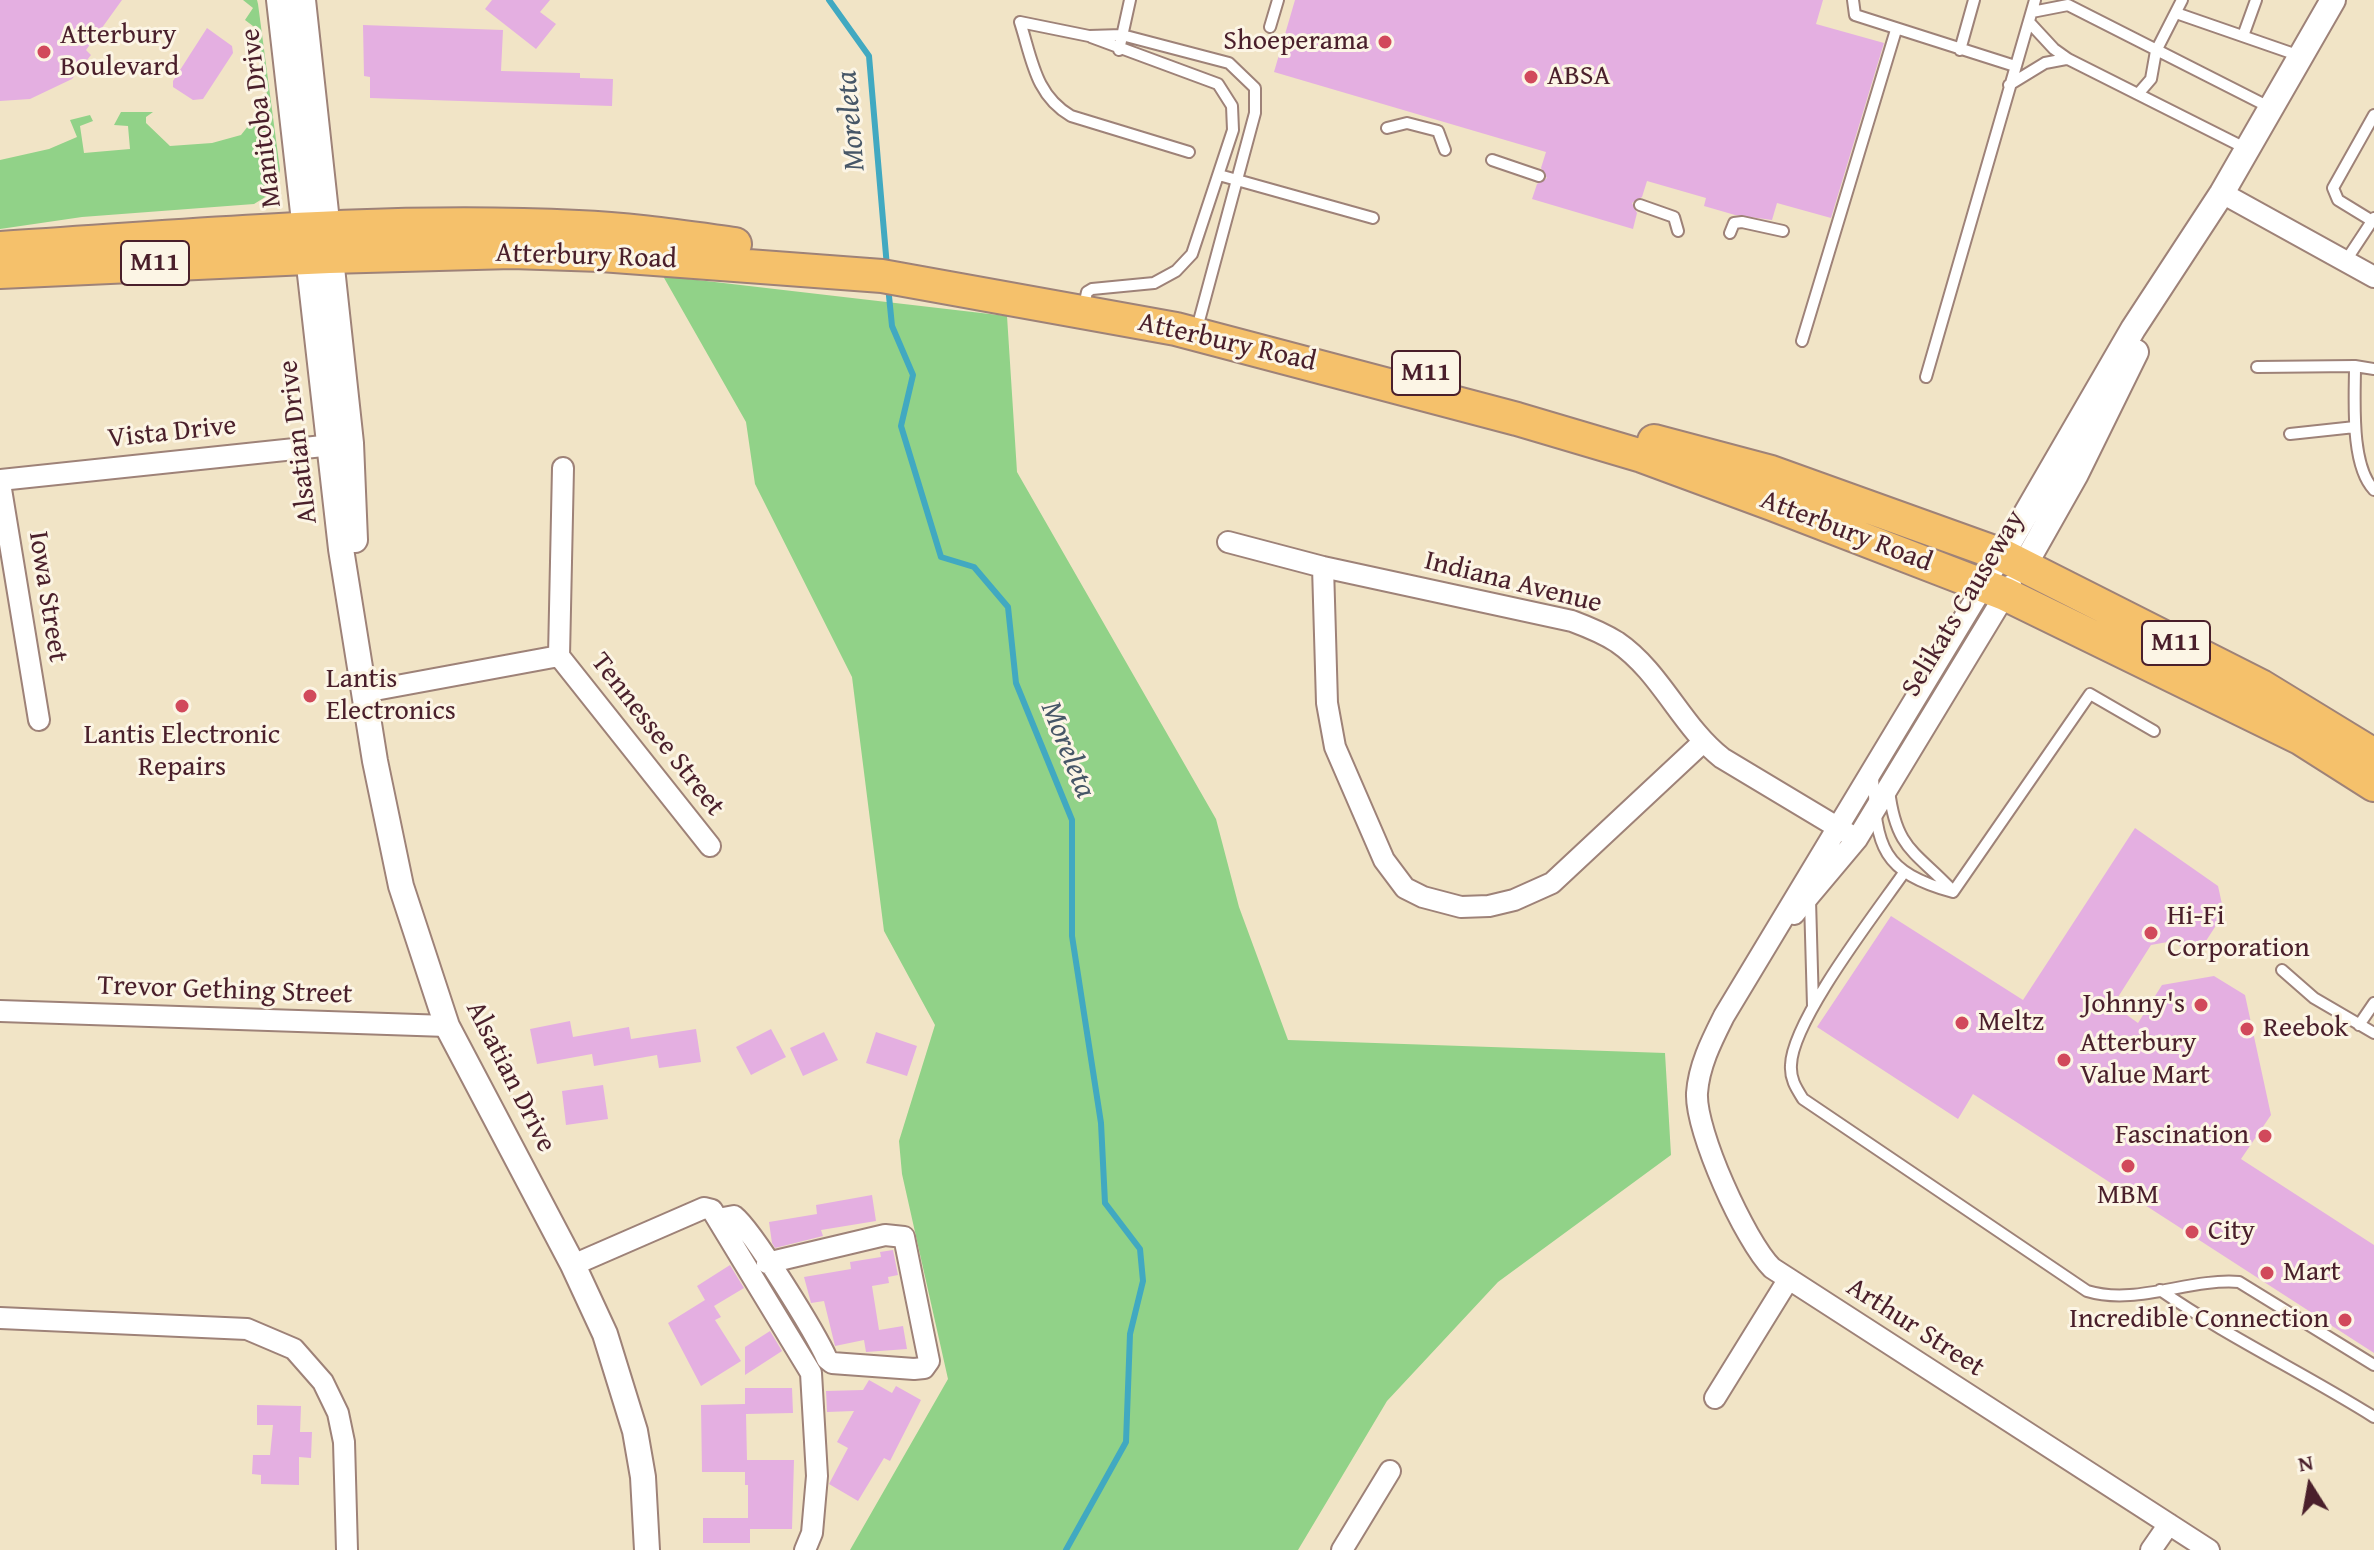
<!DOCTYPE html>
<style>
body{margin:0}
#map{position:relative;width:2374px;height:1550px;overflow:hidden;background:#f1e4c6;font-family:"Gentium Book Plus",serif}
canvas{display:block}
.north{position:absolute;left:2270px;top:1446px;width:80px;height:80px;-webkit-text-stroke:6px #fcf5e5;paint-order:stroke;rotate:349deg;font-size:22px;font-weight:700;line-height:32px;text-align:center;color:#4a1f2b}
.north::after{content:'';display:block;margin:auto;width:28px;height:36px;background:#4a1f2b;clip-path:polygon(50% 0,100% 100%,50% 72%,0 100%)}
</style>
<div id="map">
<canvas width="2374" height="1550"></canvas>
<div class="north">N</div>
</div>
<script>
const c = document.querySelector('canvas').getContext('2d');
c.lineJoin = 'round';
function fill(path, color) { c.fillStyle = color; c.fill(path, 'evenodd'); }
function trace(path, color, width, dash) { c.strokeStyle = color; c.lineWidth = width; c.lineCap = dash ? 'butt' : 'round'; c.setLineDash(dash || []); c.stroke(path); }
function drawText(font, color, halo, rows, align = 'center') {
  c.font = font + ' "Gentium Book Plus",serif'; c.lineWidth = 6; c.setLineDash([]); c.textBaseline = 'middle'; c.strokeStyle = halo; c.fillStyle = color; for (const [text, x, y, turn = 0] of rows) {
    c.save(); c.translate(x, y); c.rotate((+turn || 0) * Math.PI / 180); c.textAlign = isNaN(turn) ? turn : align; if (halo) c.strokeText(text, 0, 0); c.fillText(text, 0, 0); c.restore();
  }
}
const green = new Path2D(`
 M243,0H257L258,4L280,170L275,191L254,204L82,217L0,229V160L49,149L77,137L70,120L90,115L93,121L80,126L84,153L130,149L128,126L114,125L121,112H153L146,117V123L170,146L212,143L241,135L268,101L257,29L245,20L253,8Z
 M663,276L1007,316L1017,472L1216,819L1239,907L1288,1040L1665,1053L1671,1155L1498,1282L1387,1401L1298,1550H850L948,1379L902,1174L899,1141L935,1025L884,931L852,677L755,484L746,422Z`);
const stream = new Path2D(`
 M829,0L869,56L887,267
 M888,286L892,326L913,375L901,426L941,557L974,567L1008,607L1016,683L1072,820V936L1101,1123L1105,1203L1140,1249L1143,1281L1130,1334L1126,1442L1066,1550`);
const building = new Path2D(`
 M0,0H122L86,50L91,55L72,79L30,99L0,101Z
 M492,0H550L540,12L556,24L536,49L485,9Z
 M1295,0H1823L1816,24L1884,43L1831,218L1777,203L1772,220L1735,215L1704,206L1706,198L1647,181L1642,197L1632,203L1637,213L1633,229L1532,199L1537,184L1547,178L1541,168L1546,152L1274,72Z
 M363,25L503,30L501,71L580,73V78L613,79L612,106L370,98V77L364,76Z
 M207,28L232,46L233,53L203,99L193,100L173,87V81Z
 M2135,828L2218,886L2224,913L2204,944L2184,949L2173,941L2151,945L2113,1005L2138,1023L2162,985L2214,976L2245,995L2271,1115L2241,1159L2374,1245V1353L1973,1094L1958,1119L1817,1027L1891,916L2023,1000Z
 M570,1021L573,1037L629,1027L631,1039L696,1029L701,1062L659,1068L657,1055L594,1066L592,1054L537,1064L530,1029Z
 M771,1029L786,1057L751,1075L736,1047Z
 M824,1032L838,1060L803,1076L790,1048Z
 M876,1032L917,1046L907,1076L866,1063Z
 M603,1085L608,1119L566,1125L562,1091Z
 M872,1195L876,1221L821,1230L823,1236L775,1248L772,1243L769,1222L817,1214L816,1205Z
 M893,1250L898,1275L888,1277L889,1283L872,1286L879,1330L903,1326L907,1349L866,1352L864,1340L835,1346L824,1301L811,1303L804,1277L851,1269L850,1262L881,1257L880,1252Z
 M730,1265L744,1288L714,1306L721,1317L715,1320L741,1361L701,1386L668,1323L705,1300L697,1286Z
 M770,1331L782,1351L745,1375V1347Z
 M869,1380L892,1393L896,1386L921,1400L890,1461L884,1458L858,1501L829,1484L848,1448L837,1442L854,1411L827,1412L826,1391L863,1390Z
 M745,1388H792L793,1413L746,1414L747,1460H794L792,1529H750V1543H703V1518H748V1485H745V1472H702L701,1405L745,1404Z
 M257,1405L301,1406L300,1432H312L311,1458L299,1457V1485L261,1484V1475L252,1474L253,1455H270L273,1425H257Z`);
const service = new Path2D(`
 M1853,0L1855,15L2015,66
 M2032,12L2068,5L2269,107
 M2176,13L2300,56
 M2029,22L2054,49L2068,59L2247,149
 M1270,27L1278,0
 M2243,36L2256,0
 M1119,50L1130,0
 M1960,50L1974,0
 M2009,85L2045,63L2066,59
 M2138,94L2151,79L2156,51L2182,0
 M2374,115L2333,188L2338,200L2374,222
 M1387,128L1407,123L1438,131L1445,150
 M1189,152L1071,116C1035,95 1032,59 1020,22L1089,36L1122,35L1229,63L1255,88V113L1196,332
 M1492,160L1539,176
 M1219,175L1373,218
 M1640,205L1674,217L1678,231
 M1730,233L1734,223L1742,222L1783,231
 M2345,262L2374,218
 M1083,310L1087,292L1092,289L1154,283L1176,271L1192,254L1233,130L1232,106L1218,84L1091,37
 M1802,341L1896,30
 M2355,366C2355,399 2350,465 2374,490
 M2257,367L2355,366L2374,369
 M1926,377L2035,0
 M2290,434L2355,427
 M1873,777C1876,848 1882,872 1953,892
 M1889,790C1896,849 1915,851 1952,890
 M1903,874C1875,914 1792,1021 1791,1065C1790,1079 1796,1088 1803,1099L2087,1291C2136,1306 2189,1278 2239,1282L2374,1365
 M1953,892L2090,694L2154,731
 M1810,900L1813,1006
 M2282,970L2314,998L2374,1033
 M2359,1025L2374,1003
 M2160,1290C2228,1337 2304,1373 2374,1417`);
const minor = new Path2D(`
 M2222,193L2374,277
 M563,468L559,656L710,846
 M0,480L342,444
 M0,483L39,720
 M1228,542L1323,567L1572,621C1588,627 1603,633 1617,642C1661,672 1681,726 1722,758L1857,839
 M2002,555L1724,1016C1712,1040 1699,1065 1697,1093C1695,1131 1745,1241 1772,1268L2209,1550
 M1323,567L1327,703L1335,747L1384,860L1405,888L1423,897L1461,907L1489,906L1514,900L1552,883L1702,743
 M364,692L559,656
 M1794,914L1857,839L2011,585
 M0,1011L447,1026
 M718,1219L734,1216C753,1231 816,1334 827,1359L832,1363L914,1369L924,1368L929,1361L904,1237L885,1235L767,1263
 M573,1265L704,1208L712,1210L811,1373L817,1476L812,1533L805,1550
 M0,1318L247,1329L294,1349L323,1382L338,1413L344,1442L347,1550
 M1715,1398L1788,1280
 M1342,1550L1390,1471
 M2151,1550L2169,1524`);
const tertiary = new Path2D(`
 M279,0L341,549L375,761L401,886L447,1026L573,1265L605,1334L635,1431L643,1477L647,1550
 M303,0L351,443L355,540
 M2002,555L2133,329L2222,193L2333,0
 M2024,566L2076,474L2136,352`);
const primary = new Path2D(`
 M0,248C192,236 385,217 578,227C630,229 683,237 735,244
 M0,272L329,257L512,252L601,255L882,276L1176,329L1517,419L1642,456L1772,504L2005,594L2300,738L2374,785
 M1654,441L1771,472L2002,555L2261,686L2374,755`);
const markers = [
 [1385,42,8,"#d1495b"],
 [44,52,8,"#d1495b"],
 [1531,77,8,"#d1495b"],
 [310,696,8,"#d1495b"],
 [182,706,8,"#d1495b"],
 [2151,933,8,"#d1495b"],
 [2201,1005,8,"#d1495b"],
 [1962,1023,8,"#d1495b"],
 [2247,1029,8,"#d1495b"],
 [2064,1060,8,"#d1495b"],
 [2265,1136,8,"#d1495b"],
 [2128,1166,8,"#d1495b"],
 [2192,1232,8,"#d1495b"],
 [2267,1273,8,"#d1495b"],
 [2345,1320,8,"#d1495b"]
];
const shields = [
 [155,263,68],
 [1426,373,68],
 [2176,643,68]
];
const shieldNames = [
 ["M11",155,263],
 ["M11",1426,373],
 ["M11",2176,643]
];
const poiNames = [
 ["Atterbury",60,36],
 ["Boulevard",60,68],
 ["Shoeperama",1369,42,"right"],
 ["ABSA",1547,77],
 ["Lantis",326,680],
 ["Electronics",326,712],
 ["Lantis Electronic",182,736,"center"],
 ["Repairs",182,768,"center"],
 ["Hi-Fi",2167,917],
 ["Corporation",2167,949],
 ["Johnny's",2185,1005,"right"],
 ["Meltz",1978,1023],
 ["Reebok",2263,1029],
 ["Atterbury",2080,1044],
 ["Value Mart",2080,1076],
 ["Fascination",2249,1136,"right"],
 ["MBM",2128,1196,"center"],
 ["City",2208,1232],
 ["Mart",2283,1273],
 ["Incredible Connection",2329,1320,"right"]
];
const streetNames = [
 ["Manitoba Drive",262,118,-97],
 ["Atterbury Road",586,257,2],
 ["Atterbury Road",1227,343,13],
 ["Vista Drive",172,433,-6],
 ["Alsatian Drive",299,442,-97],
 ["Atterbury Road",1846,532,21],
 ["Indiana Avenue",1513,583,14],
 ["Iowa Street",47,597,81],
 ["Selikats Causeway",1964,604,-59],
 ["Tennessee Street",657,735,52],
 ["Trevor Gething Street",225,991,2],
 ["Alsatian Drive",510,1077,63],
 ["Arthur Street",1915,1328,33]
];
const waterNames = [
 ["Moreleta",852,121,-95],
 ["Moreleta",1067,750,68]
];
fill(green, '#91d288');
trace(stream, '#41a9c1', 6);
fill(building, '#e4afe1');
trace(service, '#9e8278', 14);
trace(minor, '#9e8278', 24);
trace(tertiary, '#9e8278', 28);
trace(primary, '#9e8278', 36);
trace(service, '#fff', 10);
trace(minor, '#fff', 20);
trace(tertiary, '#fff', 24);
trace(primary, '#f5c16b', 32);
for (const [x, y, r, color] of markers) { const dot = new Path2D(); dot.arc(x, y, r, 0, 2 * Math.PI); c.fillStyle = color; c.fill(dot); trace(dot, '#fcf5e5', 3); }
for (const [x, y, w] of shields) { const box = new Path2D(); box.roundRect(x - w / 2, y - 22, w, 44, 6); c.fillStyle = '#fcf5e5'; c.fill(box); trace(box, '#4a1f2b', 2); }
drawText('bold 26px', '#4a1f2b', null, shieldNames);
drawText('28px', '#4a1f2b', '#fcf5e5', poiNames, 'left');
drawText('28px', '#4a1f2b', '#fcf5e5', streetNames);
drawText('italic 30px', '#465667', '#fcf5e5', waterNames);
</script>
